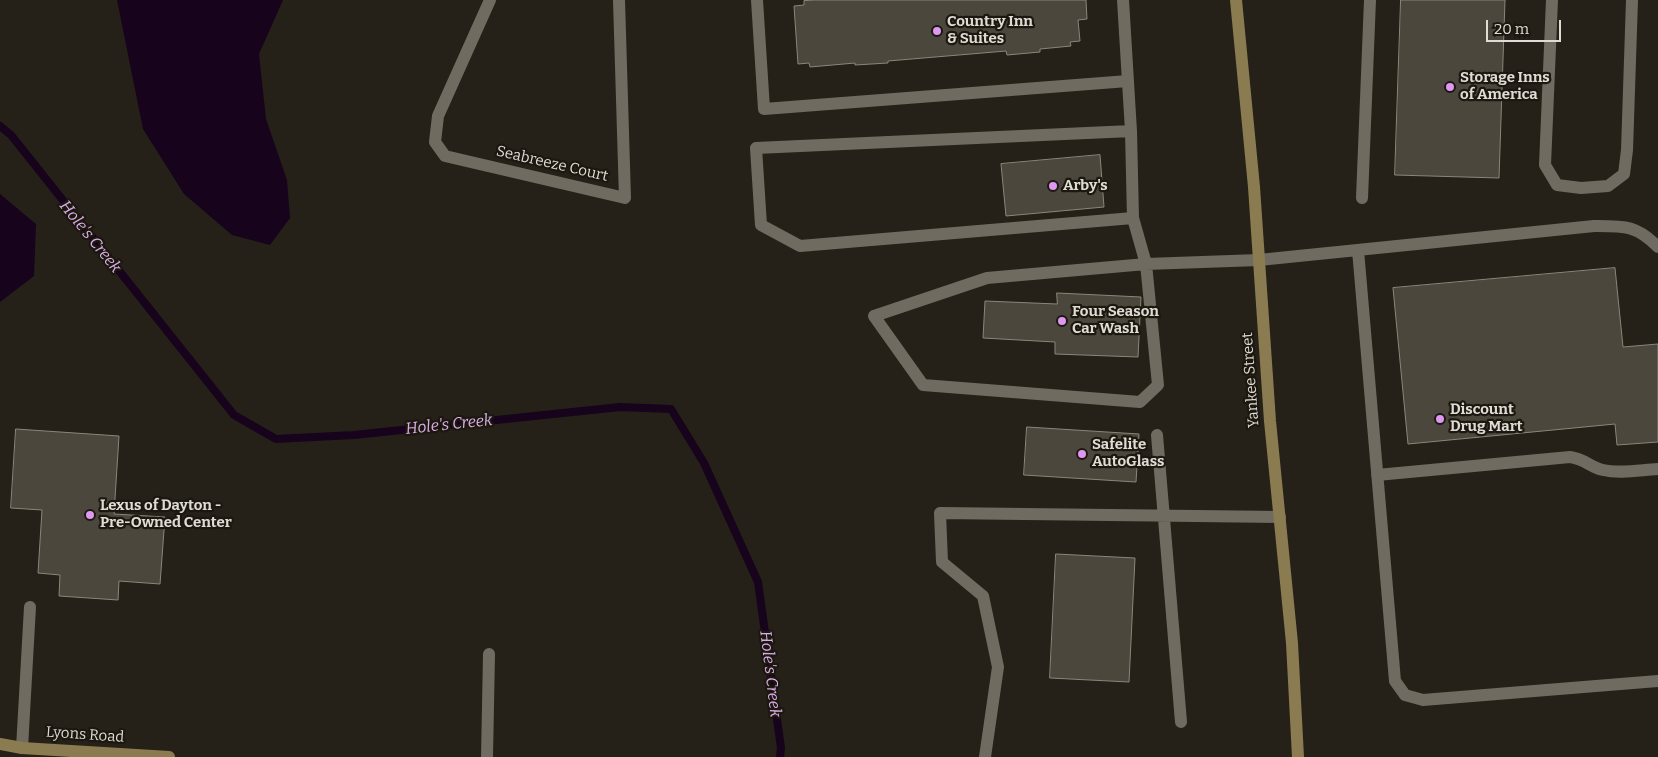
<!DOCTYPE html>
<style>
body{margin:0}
#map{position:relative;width:1658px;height:757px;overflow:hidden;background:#262118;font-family:Bitter,serif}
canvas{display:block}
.scale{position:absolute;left:1486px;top:20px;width:75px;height:22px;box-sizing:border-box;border:2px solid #dedcd5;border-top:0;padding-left:6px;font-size:15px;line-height:18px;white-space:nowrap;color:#dedcd5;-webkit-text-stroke:4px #1c180f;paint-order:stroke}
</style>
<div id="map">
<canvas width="1658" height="757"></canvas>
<div class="scale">20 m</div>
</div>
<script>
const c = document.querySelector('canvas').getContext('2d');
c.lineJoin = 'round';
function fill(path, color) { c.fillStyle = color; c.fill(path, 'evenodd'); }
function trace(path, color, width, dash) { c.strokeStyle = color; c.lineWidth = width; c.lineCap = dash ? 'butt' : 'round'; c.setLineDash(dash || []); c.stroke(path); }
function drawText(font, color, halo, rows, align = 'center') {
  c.font = font + ' Bitter,serif'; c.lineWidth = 4.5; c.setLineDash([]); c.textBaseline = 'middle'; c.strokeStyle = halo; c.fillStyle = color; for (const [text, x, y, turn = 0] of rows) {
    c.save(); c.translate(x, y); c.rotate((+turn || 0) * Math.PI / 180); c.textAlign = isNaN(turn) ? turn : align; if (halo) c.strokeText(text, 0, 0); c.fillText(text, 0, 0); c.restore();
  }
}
const water = new Path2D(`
 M117,0H283L259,54L266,119L287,180L290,218L270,245L232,235L184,194L143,129Z
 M0,194L36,224L34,276L0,302Z`);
const stream = new Path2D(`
 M0,126L11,135L234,415L276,439L354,435L620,407L671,409L704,463L758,582L781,748L780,757`);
const building = new Path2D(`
 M816,0H1086L1087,19L1078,20L1080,41L1070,42L1071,46L1040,49V52L1007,55L1006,51L888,61V63L855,65V63L810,67L809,63L798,64L794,6L804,5V1Z
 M1401,0H1505L1499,178L1395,175Z
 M1100,155L1104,207L1006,216L1001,164Z
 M1615,268L1623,347L1658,344V442L1617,445L1615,424L1408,444L1393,288Z
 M1057,293L1141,297L1138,357L1055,354V342L983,338L985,301L1057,304Z
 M1027,427L1139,434L1136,482L1024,475Z
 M16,429L119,436L114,514L165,517L160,584L119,581L118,600L59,596L60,575L38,573L42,510L11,508Z
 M1056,554L1135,558L1129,682L1050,678Z`);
const lane = new Path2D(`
 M757,0L764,109L1128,81
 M1123,0L1131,131L1133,218L1146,264L1158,385L1140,402L923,385L874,316L987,278L1146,264L1259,260L1594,226C1624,226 1636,225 1658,247
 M1552,0L1545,165L1557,185L1581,188L1608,186L1624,174L1627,150L1632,0
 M1131,131L756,148L761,225L800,246L1133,218
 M1362,198L1370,0
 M1358,250L1395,681L1405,695L1423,700L1658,681
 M1157,435L1181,722
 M1377,475L1570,457C1585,459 1590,467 1603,470C1620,474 1640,470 1658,469
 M22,748L30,607
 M487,757L489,654
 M985,757L998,667L983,596L942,562L940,513L1280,517`);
const street = new Path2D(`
 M490,0L438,116L435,142L445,156L625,198L619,0`);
const secondary = new Path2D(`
 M1236,0L1254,187L1270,421L1292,643L1298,757
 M0,744L22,748L169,757`);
const markers = [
 [937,31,5,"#de98f2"],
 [1450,87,5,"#de98f2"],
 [1053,186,5,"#de98f2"],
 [1062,321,5,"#de98f2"],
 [1440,419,5,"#de98f2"],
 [1082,454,5,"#de98f2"],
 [90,515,5,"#de98f2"]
];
const poiNames = [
 ["Country Inn",947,22],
 ["& Suites",947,39],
 ["Storage Inns",1460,78],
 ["of America",1460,95],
 ["Arby's",1063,186],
 ["Four Season",1072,312],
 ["Car Wash",1072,329],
 ["Discount",1450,410],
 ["Drug Mart",1450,427],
 ["Safelite",1092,445],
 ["AutoGlass",1092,462],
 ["Lexus of Dayton -",100,506],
 ["Pre-Owned Center",100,523]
];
const streetNames = [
 ["Seabreeze Court",552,164,13],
 ["Yankee Street",1251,380,-94],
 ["Lyons Road",85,735,4]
];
const waterNames = [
 ["Hole's Creek",90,237,51],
 ["Hole's Creek",449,425,-6],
 ["Hole's Creek",770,674,83]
];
fill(water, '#17031c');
trace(stream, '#17031c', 8);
fill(building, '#4b473d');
trace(building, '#8b867b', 1);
trace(lane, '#706b60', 12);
trace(street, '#706b60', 12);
trace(secondary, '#8b7b51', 12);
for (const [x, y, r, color] of markers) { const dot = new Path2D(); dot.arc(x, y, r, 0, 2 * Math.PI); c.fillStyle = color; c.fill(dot); trace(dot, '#1c180f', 2); }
drawText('bold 15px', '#dedcd5', '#1c180f', poiNames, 'left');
drawText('15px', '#dedcd5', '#1c180f', streetNames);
drawText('italic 16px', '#dbafe8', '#1c180f', waterNames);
</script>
